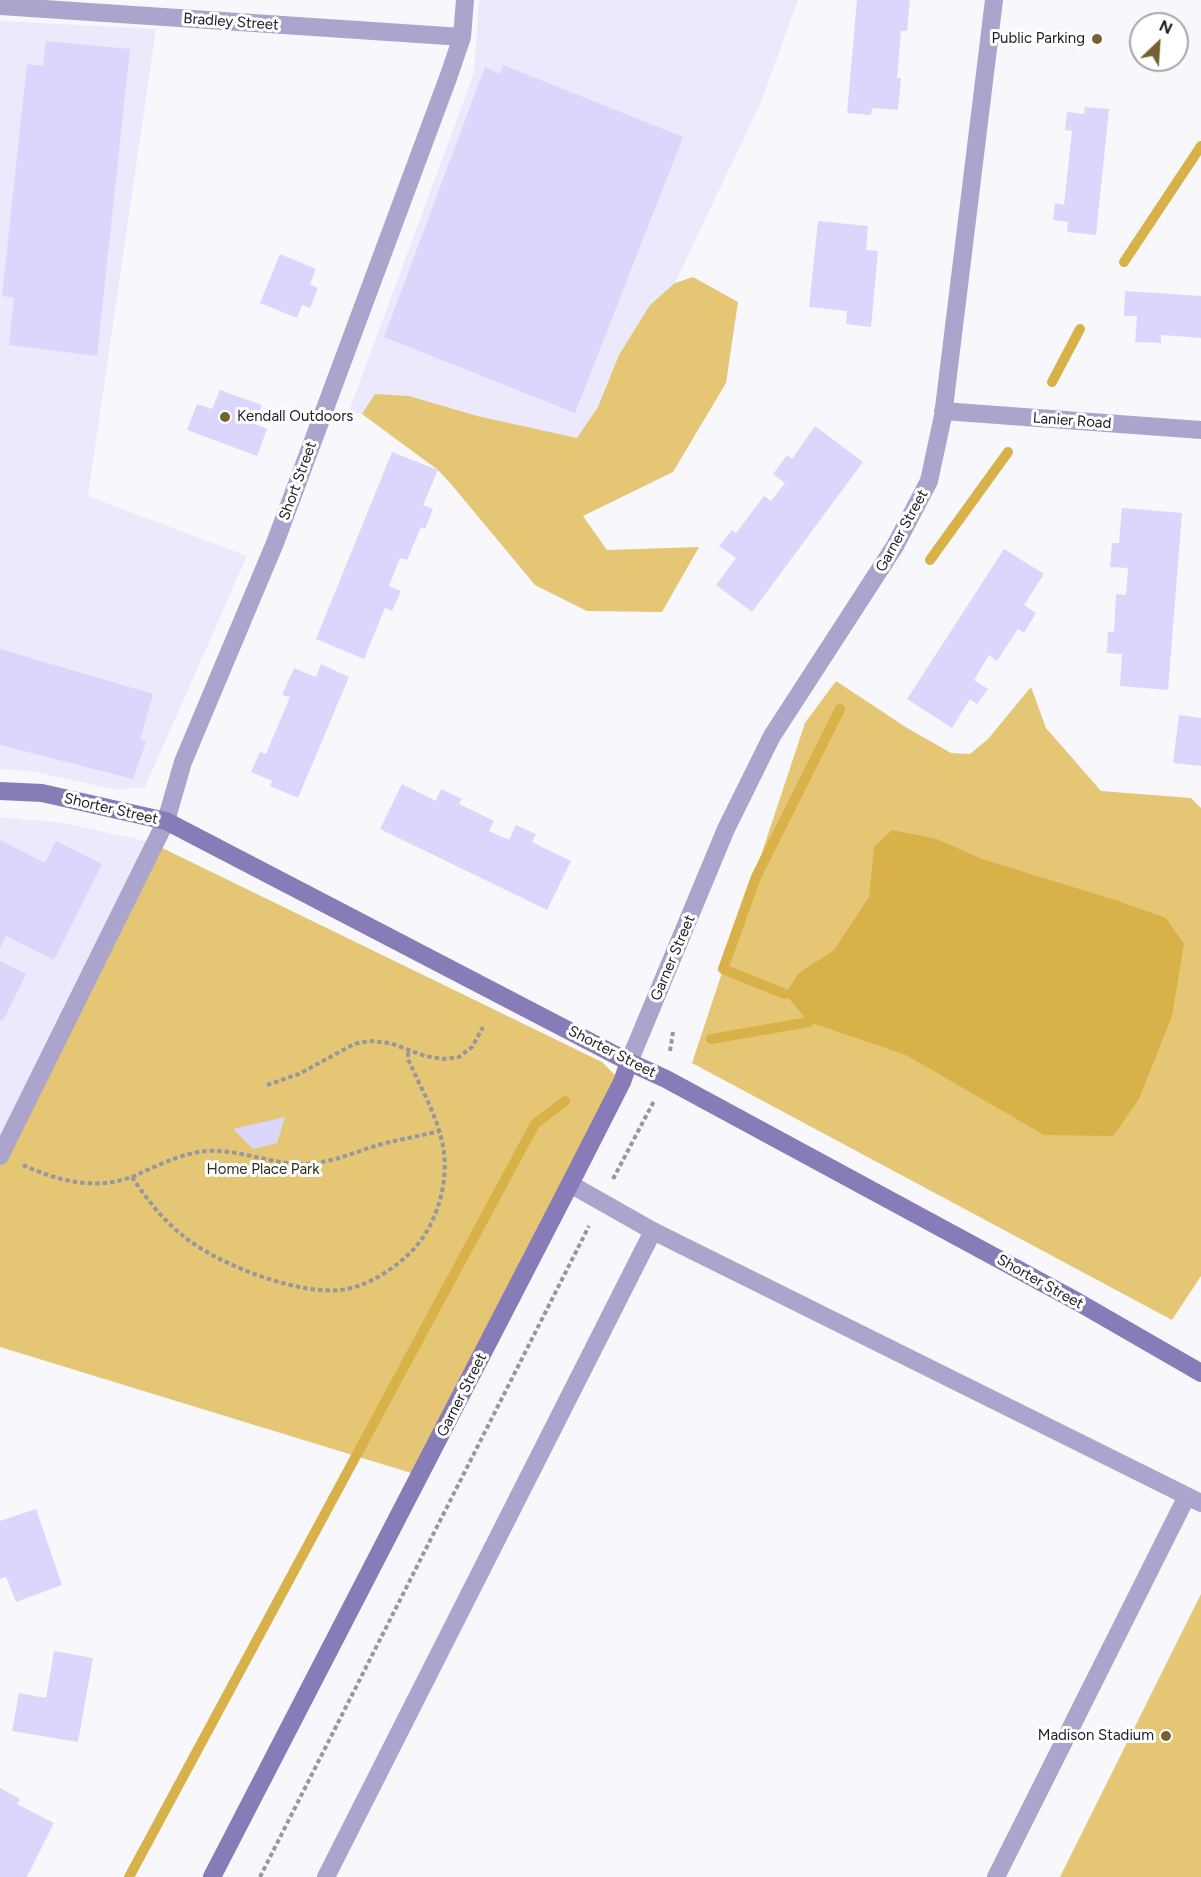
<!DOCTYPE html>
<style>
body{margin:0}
#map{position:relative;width:1201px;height:1877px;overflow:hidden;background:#f8f8fc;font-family:Figtree,sans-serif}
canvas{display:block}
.north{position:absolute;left:1129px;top:12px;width:60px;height:60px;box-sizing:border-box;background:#fff;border:2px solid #a6a6a9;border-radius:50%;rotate:25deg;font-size:16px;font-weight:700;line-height:24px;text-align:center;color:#212029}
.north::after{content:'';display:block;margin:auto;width:21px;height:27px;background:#756231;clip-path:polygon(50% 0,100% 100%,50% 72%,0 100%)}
</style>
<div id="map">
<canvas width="1201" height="1877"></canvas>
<div class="north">N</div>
</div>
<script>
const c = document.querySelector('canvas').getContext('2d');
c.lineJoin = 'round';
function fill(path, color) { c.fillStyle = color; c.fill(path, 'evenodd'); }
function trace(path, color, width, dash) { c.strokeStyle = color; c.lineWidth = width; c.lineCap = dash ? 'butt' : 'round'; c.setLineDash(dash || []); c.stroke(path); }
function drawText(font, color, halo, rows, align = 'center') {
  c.font = font + ' Figtree,sans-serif'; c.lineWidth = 6; c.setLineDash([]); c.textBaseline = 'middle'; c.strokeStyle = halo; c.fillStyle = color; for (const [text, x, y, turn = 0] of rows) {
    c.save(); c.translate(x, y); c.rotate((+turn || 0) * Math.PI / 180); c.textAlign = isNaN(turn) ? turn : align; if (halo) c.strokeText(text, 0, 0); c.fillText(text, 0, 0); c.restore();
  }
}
const built = new Path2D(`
 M479,0H798L761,102L589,464L349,411L474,73Z
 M0,21L156,29L88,496L247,556L145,787L117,790L31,771L0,769Z
 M0,817L64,823L150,842L0,1141Z`);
const green = new Path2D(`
 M693,277L738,302L726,383L673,472L583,516L607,550L699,547L662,612L587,611L535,585L451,484L438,470L362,414L375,394L409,396L477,416L577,438L598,407L619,355L650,305L675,283Z
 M836,681L907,728L951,753L970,754L988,739L1031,687L1046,728L1101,791L1191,798L1201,808V1276L1172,1320L692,1063L805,723Z
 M150,842L602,1062L622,1082L421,1476L0,1347V1141Z
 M1201,1594V1877H1060Z`);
const water = new Path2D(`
 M892,830L937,839L982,859L1115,900L1166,918L1184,944L1172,1016L1139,1099L1113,1136L1044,1135L906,1055L809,1022L785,994L799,973L834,950L869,897L874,847Z`);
const stream = new Path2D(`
 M1124,262L1201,146
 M1052,382L1080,329
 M930,560L1008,452
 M785,994L723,969L756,877L840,709
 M711,1039L809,1022
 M129,1877L535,1124L565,1101`);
const building = new Path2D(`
 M857,0H910L907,31H901L897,78H901L898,110L872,108L871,115L847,113Z
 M46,41L130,49L97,356L9,345L14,298L2,296L27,64L43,66Z
 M503,65L683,137L575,413L384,337L485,67L500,74Z
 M1085,107L1109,109L1096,235L1067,232L1068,222L1053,220L1055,203L1064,205L1072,131L1065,130L1067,112L1084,114Z
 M818,221L868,226L866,250L878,251L871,327L846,324L847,311L809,307Z
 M280,254L316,269L310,284L318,288L310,308L302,305L297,318L260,303Z
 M1125,291L1201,296V338L1161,335V343L1135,342L1137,316H1124Z
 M220,390L262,405L255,424L267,429L257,456L187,430L197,404L212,409Z
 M815,426L863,462L752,612L716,585L736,558L719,546L732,530L736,533L764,496L771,501L785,483L773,474L787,455L792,459Z
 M392,452L438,470L423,505L433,509L425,529L421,527L407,560L400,558L389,586L401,591L392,611L385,608L364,659L316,639Z
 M1122,508L1182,513L1168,690L1120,686L1122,654L1107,653L1108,632H1114L1116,594L1126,595L1128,568L1110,567L1112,543H1119Z
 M1004,549L1044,574L1024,605L1036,613L1024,633L1018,629L997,661L989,655L974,680L988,689L977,704L970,699L952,728L907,699Z
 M0,649L153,694L140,740L146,742L133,779L0,745Z
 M321,664L349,677L298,798L270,786L272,781L251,772L260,752L266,754L290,697L282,695L294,668L316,677Z
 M1179,715L1201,718V766L1173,763Z
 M402,784L436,801L441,789L462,799L459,804L494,821L489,831L509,840L516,825L536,834L532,842L571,861L547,910L380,829Z
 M0,840L45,863L56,841L102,864L54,960L6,936L0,948Z
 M0,961L26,974L3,1021L0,1020Z
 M285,1117L277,1143L253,1149L233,1129Z
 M36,1509L62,1585L16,1602L6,1577L0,1579V1521Z
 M54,1651L93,1658L78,1742L12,1731L19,1693L46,1698Z
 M0,1788L20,1799L17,1804L54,1823L27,1877H0Z`);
const path = new Path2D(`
 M670,1051L673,1032
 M267,1085L299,1074L354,1044L369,1041L390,1043L425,1056L443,1059L459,1057L472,1047L483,1027
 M23,1165C58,1181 96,1191 134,1176C157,1166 181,1153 207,1151C239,1149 270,1164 302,1164C334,1163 353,1152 382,1144C401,1139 420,1136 440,1131
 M132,1177C146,1198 162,1219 182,1235C216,1264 303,1298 347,1289C371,1284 393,1269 410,1253C435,1228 448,1188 444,1153C440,1120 421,1089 408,1059V1049
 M613,1179L654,1101
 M260,1877L589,1226`);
const lane = new Path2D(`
 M0,1156L166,821
 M570,1184L653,1231
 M326,1877L653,1231L1201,1503
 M996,1877L1187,1496`);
const street = new Path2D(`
 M0,6L462,37
 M943,411L1201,430
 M166,821L183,762L275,543L448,78L462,37L465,0
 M629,1062L726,829L772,736L895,546L929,481L943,416L994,0`);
const secondary = new Path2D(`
 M0,791L42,793L166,821L629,1062L666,1079L1078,1302L1201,1373
 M212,1877L570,1184L622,1082L629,1062`);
const markers = [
 [1097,39,6,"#756231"],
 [225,417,6,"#756231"],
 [1166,1736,6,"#756231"]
];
const streetNames = [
 ["Bradley Street",231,22,4],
 ["Lanier Road",1072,421,4],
 ["Short Street",298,481,-70],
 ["Garner Street",902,531,-61],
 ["Shorter Street",111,809,13],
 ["Garner Street",673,958,-67],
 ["Shorter Street",612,1052,27],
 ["Shorter Street",1040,1282,29],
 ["Garner Street",462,1395,-63]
];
const poiNames = [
 ["Public Parking",1085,39],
 ["Kendall Outdoors",237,417,"left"],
 ["Madison Stadium",1154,1736]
];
const parkNames = [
 ["Home Place Park",263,1170]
];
fill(built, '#ebe9fb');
fill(green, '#e5c675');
fill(water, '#d8b249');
trace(stream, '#d8b249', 10);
fill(building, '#dbd6fc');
trace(path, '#97979d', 4, [4.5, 3]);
trace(lane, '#aba5ce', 18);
trace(street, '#aba5ce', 18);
trace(secondary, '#877cb7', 18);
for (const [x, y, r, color] of markers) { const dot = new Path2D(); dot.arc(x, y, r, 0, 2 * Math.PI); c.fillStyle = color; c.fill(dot); trace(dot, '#fff', 2); }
drawText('15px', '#212029', '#fff', streetNames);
drawText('15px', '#212029', '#fff', poiNames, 'right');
drawText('15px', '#332c19', '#fff', parkNames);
</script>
